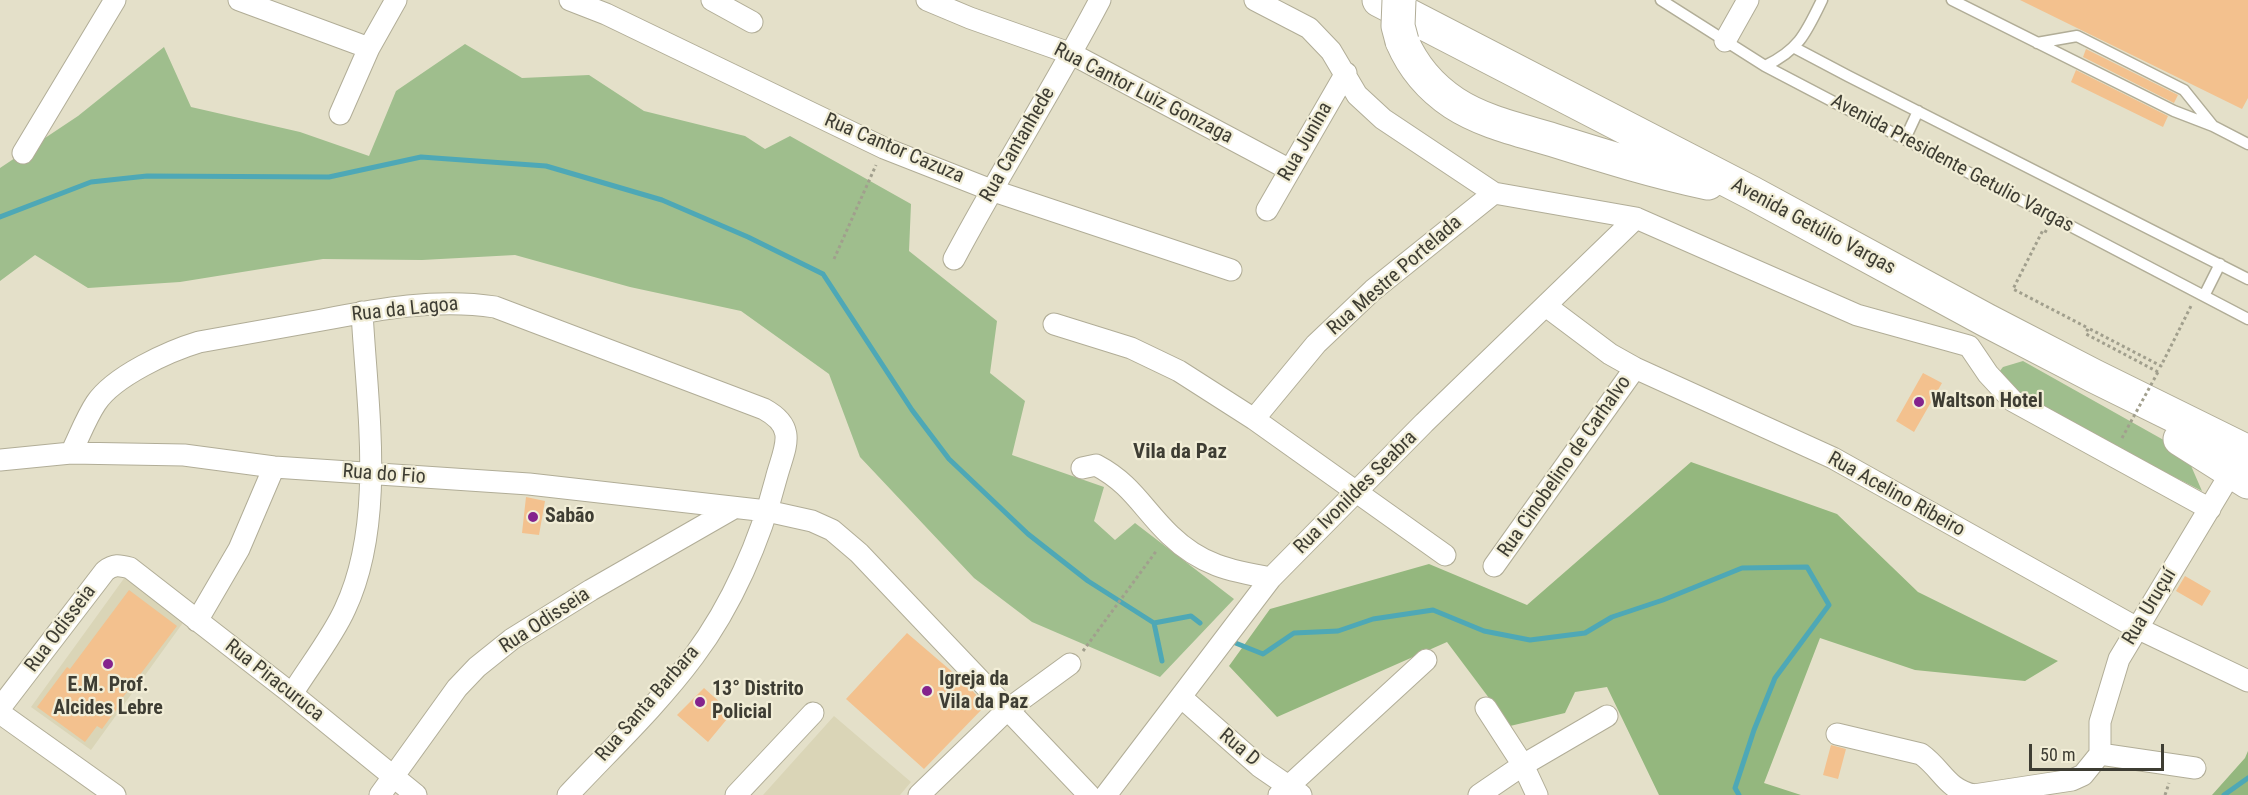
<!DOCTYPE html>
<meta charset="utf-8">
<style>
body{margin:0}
#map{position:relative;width:2248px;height:795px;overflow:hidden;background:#e4e0c9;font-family:"Roboto Condensed",sans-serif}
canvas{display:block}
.scale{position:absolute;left:2029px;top:744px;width:135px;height:27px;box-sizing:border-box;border:3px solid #3e3d33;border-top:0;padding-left:8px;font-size:18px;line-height:21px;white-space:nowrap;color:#3e3d33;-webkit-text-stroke:4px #f1edd6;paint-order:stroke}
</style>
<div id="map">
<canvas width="2248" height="795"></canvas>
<div class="scale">50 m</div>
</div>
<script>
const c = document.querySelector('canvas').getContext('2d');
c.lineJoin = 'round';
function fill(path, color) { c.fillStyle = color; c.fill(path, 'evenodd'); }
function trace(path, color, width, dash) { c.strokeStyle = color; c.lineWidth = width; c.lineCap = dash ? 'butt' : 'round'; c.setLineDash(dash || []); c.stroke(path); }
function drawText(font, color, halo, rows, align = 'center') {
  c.font = font + ' "Roboto Condensed",sans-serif'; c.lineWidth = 4.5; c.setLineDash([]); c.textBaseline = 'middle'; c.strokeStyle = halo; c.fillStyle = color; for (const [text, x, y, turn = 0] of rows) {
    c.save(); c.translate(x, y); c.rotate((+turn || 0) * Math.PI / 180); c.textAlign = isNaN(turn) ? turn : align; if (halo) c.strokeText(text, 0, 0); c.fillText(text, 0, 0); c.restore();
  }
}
const built = new Path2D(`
 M125,577L185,620L91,750L31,707Z
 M834,716L911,782L900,795H763Z`);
const green = new Path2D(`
 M465,44L522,78L589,75L644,111L745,136L765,149L790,136L911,204L909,251L997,321L990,373L1025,401L1012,455L1104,487L1094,521L1115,540L1135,523L1234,599L1160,677L1032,622L974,578L860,457L829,374L741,311L630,287L515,255L422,260L323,259L180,282L88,288L35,255L0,281V168L78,116L164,47L191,107L300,132L369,156L396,91Z
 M2023,361L2185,452L2202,491L2019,398L1999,372L2003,367Z`);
const forest = new Path2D(`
 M1691,462L1837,514L1918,592L2058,661L2025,681L1915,670L1820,638L1764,783L1801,795H1659L1607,687L1575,692L1565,713L1510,726L1447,642L1277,717L1229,666L1270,609L1429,564L1527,605Z
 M2248,751V795H2212L2245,758Z`);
const stream = new Path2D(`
 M0,217L91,182L147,176L329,177L421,157L546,166L662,200L748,237L823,274L912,410L949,459L1028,534L1088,581L1154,623L1162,661
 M1154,623L1191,616L1200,623
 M1233,642L1263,654L1294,633L1338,631L1373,619L1433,610L1484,631L1530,640L1585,633L1612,617L1663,600L1742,568L1807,567L1829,605L1775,678L1754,730L1735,788L1739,795
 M2224,795L2248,778`);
const building = new Path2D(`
 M2020,0H2248V98L2242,109Z
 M2086,49L2178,95L2174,103L2083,57Z
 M2076,70L2168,116L2163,127L2071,82Z
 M1923,373L1942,383L1914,432L1896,421Z
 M526,497L545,501L539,535L522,533Z
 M2185,576L2211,591L2202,606L2176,591Z
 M129,590L177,626L117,705L119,706L102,729L97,726L85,742L37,707L67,667L70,669Z
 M907,633L963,681L986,705L924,769L846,699Z
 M704,688L732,713L708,742L677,715Z
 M1831,745L1846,749L1838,779L1823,775Z`);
const path = new Path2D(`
 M2047,232L2043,230L2013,289L2088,328
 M834,259L876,165
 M2158,372L2086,334L2088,328L2161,366L2191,306
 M1083,651L1157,550
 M2165,795L2169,783`);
const lane = new Path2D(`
 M1661,0L1765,66L2248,319
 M1952,0L2174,111L2213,126L2248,144
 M2037,43L2077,36L2184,90L2213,126
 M1795,48L1848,76L2248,279
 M1765,66C1799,50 1806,33 1822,0
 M1905,139L1918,111
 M2204,296L2220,264`);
const street = new Path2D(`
 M239,0L369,48
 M570,0L606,14L884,148L991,190L1231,270
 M712,0L752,22
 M927,0L970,18L1072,54L1290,170
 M1255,0L1309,28L1331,51L1357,95L1383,119L1494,193L1636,218L1857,315L1969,346L1988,374L2013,401L2210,509
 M1725,41L1748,0
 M340,114L369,48L396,0
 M23,153L115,0
 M1267,210L1346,73
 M954,259C1000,172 1054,88 1100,0
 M1546,306L1610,354L1635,368L1833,458L2137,628L2248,681
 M1054,324L1131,348L1179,371L1254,419L1445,555
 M1254,419L1316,344L1373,290L1494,193
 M71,453C79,437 86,418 96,403C114,376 169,351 199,342C240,335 281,327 322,320C379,309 437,298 495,307L764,409C799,428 784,448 776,479C760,541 732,605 694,656C657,706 610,750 568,795
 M0,460L71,453L184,455L274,467L529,484L767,511L812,521L832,530L859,553L1089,795
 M1082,468L1096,465C1132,484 1142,508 1170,535C1201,565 1230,571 1271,578
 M1494,566L1635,368
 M197,621L239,549L274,467
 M292,694C308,668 333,636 345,609C386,522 367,406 362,312
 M1181,697L1259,766L1301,795
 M0,708L105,571C114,564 119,565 130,568L292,694L416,795
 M1486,708L1523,765L1537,795
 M0,713L115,795
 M1837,734L1921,754C1943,770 1946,789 1974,795L2072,780L2083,775L2100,754
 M2100,754V722L2119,659L2232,471
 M2100,754L2195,768
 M380,795L457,688L477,667L512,639L591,590L734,508
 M736,795L813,713
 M919,795L1007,710L1070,664
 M1106,795L1271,578L1424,423L1636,218
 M1279,795L1426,660
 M1479,795L1523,765L1607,716`);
const highway = new Path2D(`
 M1379,0L1752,193L1986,320L2094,376L2248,452
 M1402,41C1413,67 1430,87 1454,103C1483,122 1520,130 1553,140C1604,156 1655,172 1708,183
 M2180,439L2248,482`);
const pathBridge = new Path2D(`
 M2122,438L2158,372`);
const highwayBridge = new Path2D(`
 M1399,0L1398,26L1402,41`);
const markers = [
 [1919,402,6,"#84238d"],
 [533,517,6,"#84238d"],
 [108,664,6,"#84238d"],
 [927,691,6,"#84238d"],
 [700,702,6,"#84238d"]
];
const streetNames = [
 ["Rua Cantor Luiz Gonzaga",1143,94,27],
 ["Rua Junina",1306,142,-60],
 ["Rua Cantanhede",1018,145,-60],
 ["Rua Cantor Cazuza",894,149,23],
 ["Avenida Presidente Getulio Vargas",1952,164,28],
 ["Avenida Getúlio Vargas",1813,227,28],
 ["Rua Mestre Portelada",1395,276,-41],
 ["Rua da Lagoa",405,310,-6],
 ["Rua Cinobelino de Carhalvo",1565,467,-55],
 ["Rua do Fio",384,475,4],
 ["Rua Ivonildes Seabra",1356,493,-45],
 ["Rua Acelino Ribeiro",1896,495,29],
 ["Rua Uruçuí",2150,607,-59],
 ["Rua Odisseia",545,621,-33],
 ["Rua Odisseia",61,629,-53],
 ["Rua Piracuruca",274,681,38],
 ["Rua Santa Barbara",648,704,-49],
 ["Rua D",1239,748,40]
];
const poiNames = [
 ["Waltson Hotel",1931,402],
 ["Sabão",545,517],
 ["Igreja da",939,680],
 ["Vila da Paz",939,703],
 ["E.M. Prof.",108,686,"center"],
 ["Alcides Lebre",108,709,"center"],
 ["13° Distrito",712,690],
 ["Policial",712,713]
];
const neighbourhoodNames = [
 ["Vila da Paz",1180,453]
];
fill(built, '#dad5b7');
fill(green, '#9fbe8d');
fill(forest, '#94b77e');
trace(stream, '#4ea8b6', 5);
fill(building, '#f3c18e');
trace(lane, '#b1ad97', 13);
trace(street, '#b1ad97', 23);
trace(highway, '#b1ad97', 35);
trace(path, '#a19f8d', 3, [3, 3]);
trace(lane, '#fff', 10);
trace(street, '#fff', 21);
trace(highway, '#fff', 33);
trace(highwayBridge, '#b1ad97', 35, []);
trace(pathBridge, '#a19f8d', 3, [3, 3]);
trace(highwayBridge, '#fff', 33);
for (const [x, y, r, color] of markers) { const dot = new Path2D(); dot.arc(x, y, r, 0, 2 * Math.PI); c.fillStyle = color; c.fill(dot); trace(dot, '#f1edd6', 2); }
drawText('20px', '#3e3d33', '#f1edd6', streetNames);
drawText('bold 20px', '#3e3d33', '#f1edd6', poiNames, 'left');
drawText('bold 21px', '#3e3d33', '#f1edd6', neighbourhoodNames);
</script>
